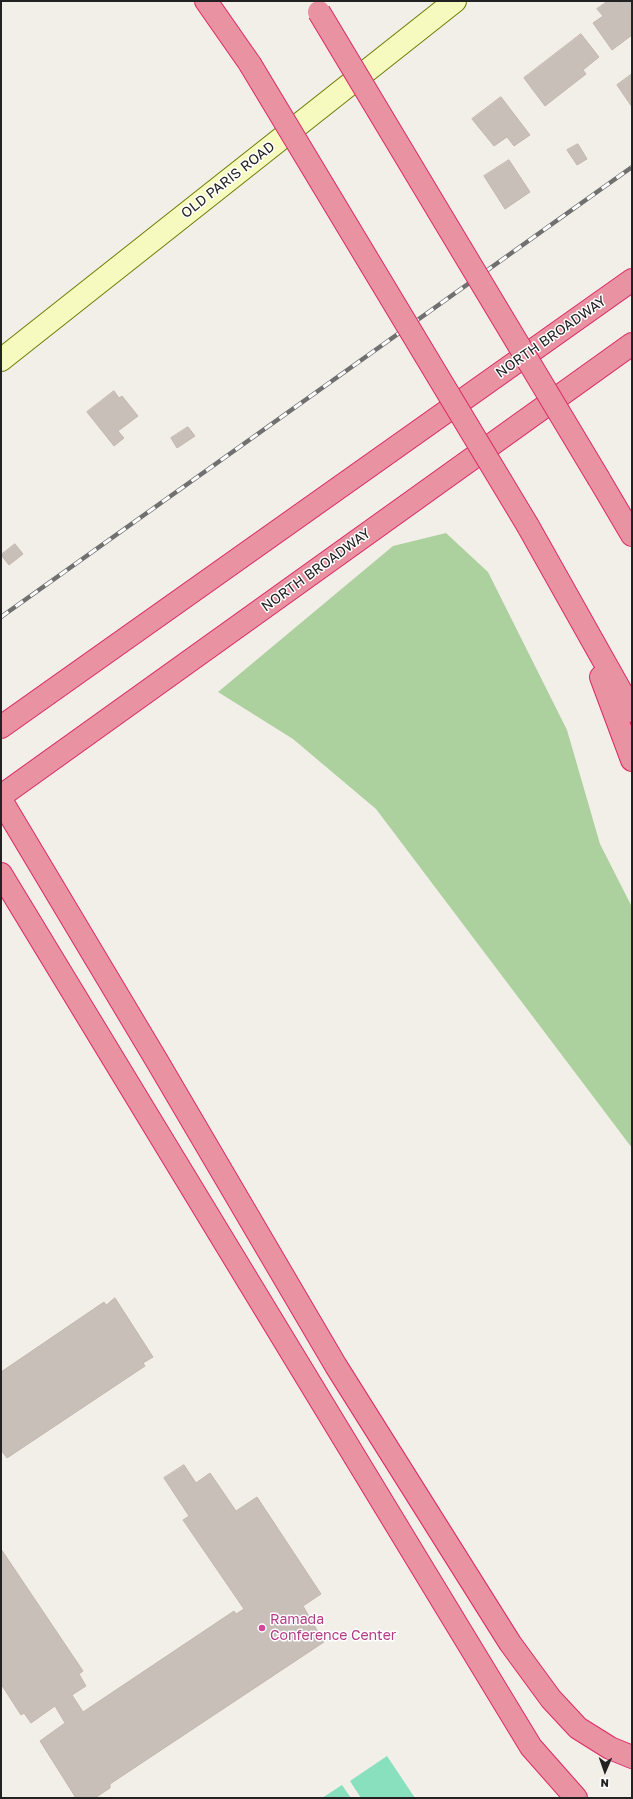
<!DOCTYPE html>
<style>
body{margin:0}
#map{position:relative;width:633px;height:1799px;overflow:hidden;background:#f2efe9;font-family:"Golos Text",sans-serif}
canvas{display:block}
.frame{position:absolute;inset:0;border:2px solid #222;pointer-events:none}
.north{position:absolute;left:585px;top:1751px;width:40px;height:40px;-webkit-text-stroke:3px #fff;paint-order:stroke;rotate:182deg;font-size:11px;font-weight:700;line-height:16px;text-align:center;color:#222}
.north::after{content:'';display:block;margin:auto;width:14px;height:18px;background:#222;clip-path:polygon(50% 0,100% 100%,50% 72%,0 100%)}
</style>
<div id="map">
<canvas width="633" height="1799"></canvas>
<div class="frame"></div>
<div class="north">N</div>
</div>
<script>
const c = document.querySelector('canvas').getContext('2d');
c.lineJoin = 'round';
function fill(path, color) { c.fillStyle = color; c.fill(path, 'evenodd'); }
function trace(path, color, width, dash) { c.strokeStyle = color; c.lineWidth = width; c.lineCap = dash ? 'butt' : 'round'; c.setLineDash(dash || []); c.stroke(path); }
function drawText(font, color, halo, rows, align = 'center') {
  c.font = font + ' "Golos Text",sans-serif'; c.lineWidth = 3; c.setLineDash([]); c.textBaseline = 'middle'; c.strokeStyle = halo; c.fillStyle = color; for (const [text, x, y, turn = 0] of rows) {
    c.save(); c.translate(x, y); c.rotate((+turn || 0) * Math.PI / 180); c.textAlign = isNaN(turn) ? turn : align; if (halo) c.strokeText(text, 0, 0); c.fillText(text, 0, 0); c.restore();
  }
}
const forest = new Path2D(`
 M446,533L488,572L567,730L600,844L632,907V1148L376,809L293,739L218,692L393,546Z`);
const pitch = new Path2D(`
 M387,1756L415,1798H361L350,1781Z
 M342,1785L351,1798H322Z`);
const building = new Path2D(`
 M608,1H619L620,3L622,1H632V35L612,50L593,23L603,16L597,9Z
 M581,34L599,57L583,70L586,74L545,106L524,78Z
 M632,74V107L617,85Z
 M501,97L530,135L514,146L507,137L494,146L472,119Z
 M578,144L587,159L577,165L567,150Z
 M509,160L530,192L505,209L484,176Z
 M114,391L119,398L122,396L138,416L118,431L124,438L114,446L87,412Z
 M188,427L195,436L177,448L171,438Z
 M15,544L23,554L9,565L1,555Z
 M115,1298L153,1357L143,1363L145,1366L7,1458L1,1450V1372L104,1302L106,1305Z
 M184,1465L196,1483L210,1473L236,1511L257,1497L321,1594L303,1606L324,1642L110,1784V1788L95,1798H76L40,1741L65,1723L55,1706L31,1723L24,1713L21,1715L1,1684V1549L83,1671L79,1674L86,1686L72,1695L83,1712L234,1611L236,1614L244,1609L183,1520L189,1516L164,1478Z`);
const secondary = new Path2D(`
 M1,360L455,1`);
const highway = new Path2D(`
 M206,1L250,64
 M599,479L632,535
 M528,526L632,711
 M601,677L632,760
 M1,727L632,280
 M1,796L632,344
 M1,800L157,1061L336,1366L510,1643L551,1699L578,1728L610,1748L632,1757
 M1,874L531,1747L576,1798`);
const rail = new Path2D(`
 M1,617L632,167`);
const highwayBridge = new Path2D(`
 M319,12L599,479
 M250,64L528,526`);
const markers = [
 [262,1628,4,"#d1479c"]
];
const streetNames = [
 ["OLD PARIS ROAD",228,180,-38],
 ["NORTH BROADWAY",551,337,-35],
 ["NORTH BROADWAY",316,570,-36]
];
const hotelNames = [
 ["Ramada",270,1620],
 ["Conference Center",270,1636]
];
fill(forest, '#add19e');
fill(pitch, '#88e0be');
fill(building, '#c7bfb8');
trace(building, '#c4b6ab', 1);
trace(secondary, '#707d05', 24);
trace(highway, '#dc2a67', 24);
trace(secondary, '#f7fabf', 22);
trace(highway, '#e892a2', 22);
trace(rail, '#707070', 4.5);
trace(rail, '#fff', 3, [9]);
trace(highwayBridge, '#dc2a67', 24, []);
trace(highwayBridge, '#e892a2', 22);
for (const [x, y, r, color] of markers) { const dot = new Path2D(); dot.arc(x, y, r, 0, 2 * Math.PI); c.fillStyle = color; c.fill(dot); trace(dot, '#fff', 1.5); }
drawText('14px', '#222', '#fff', streetNames);
drawText('14px', '#b23c85', '#fff', hotelNames, 'left');
</script>
